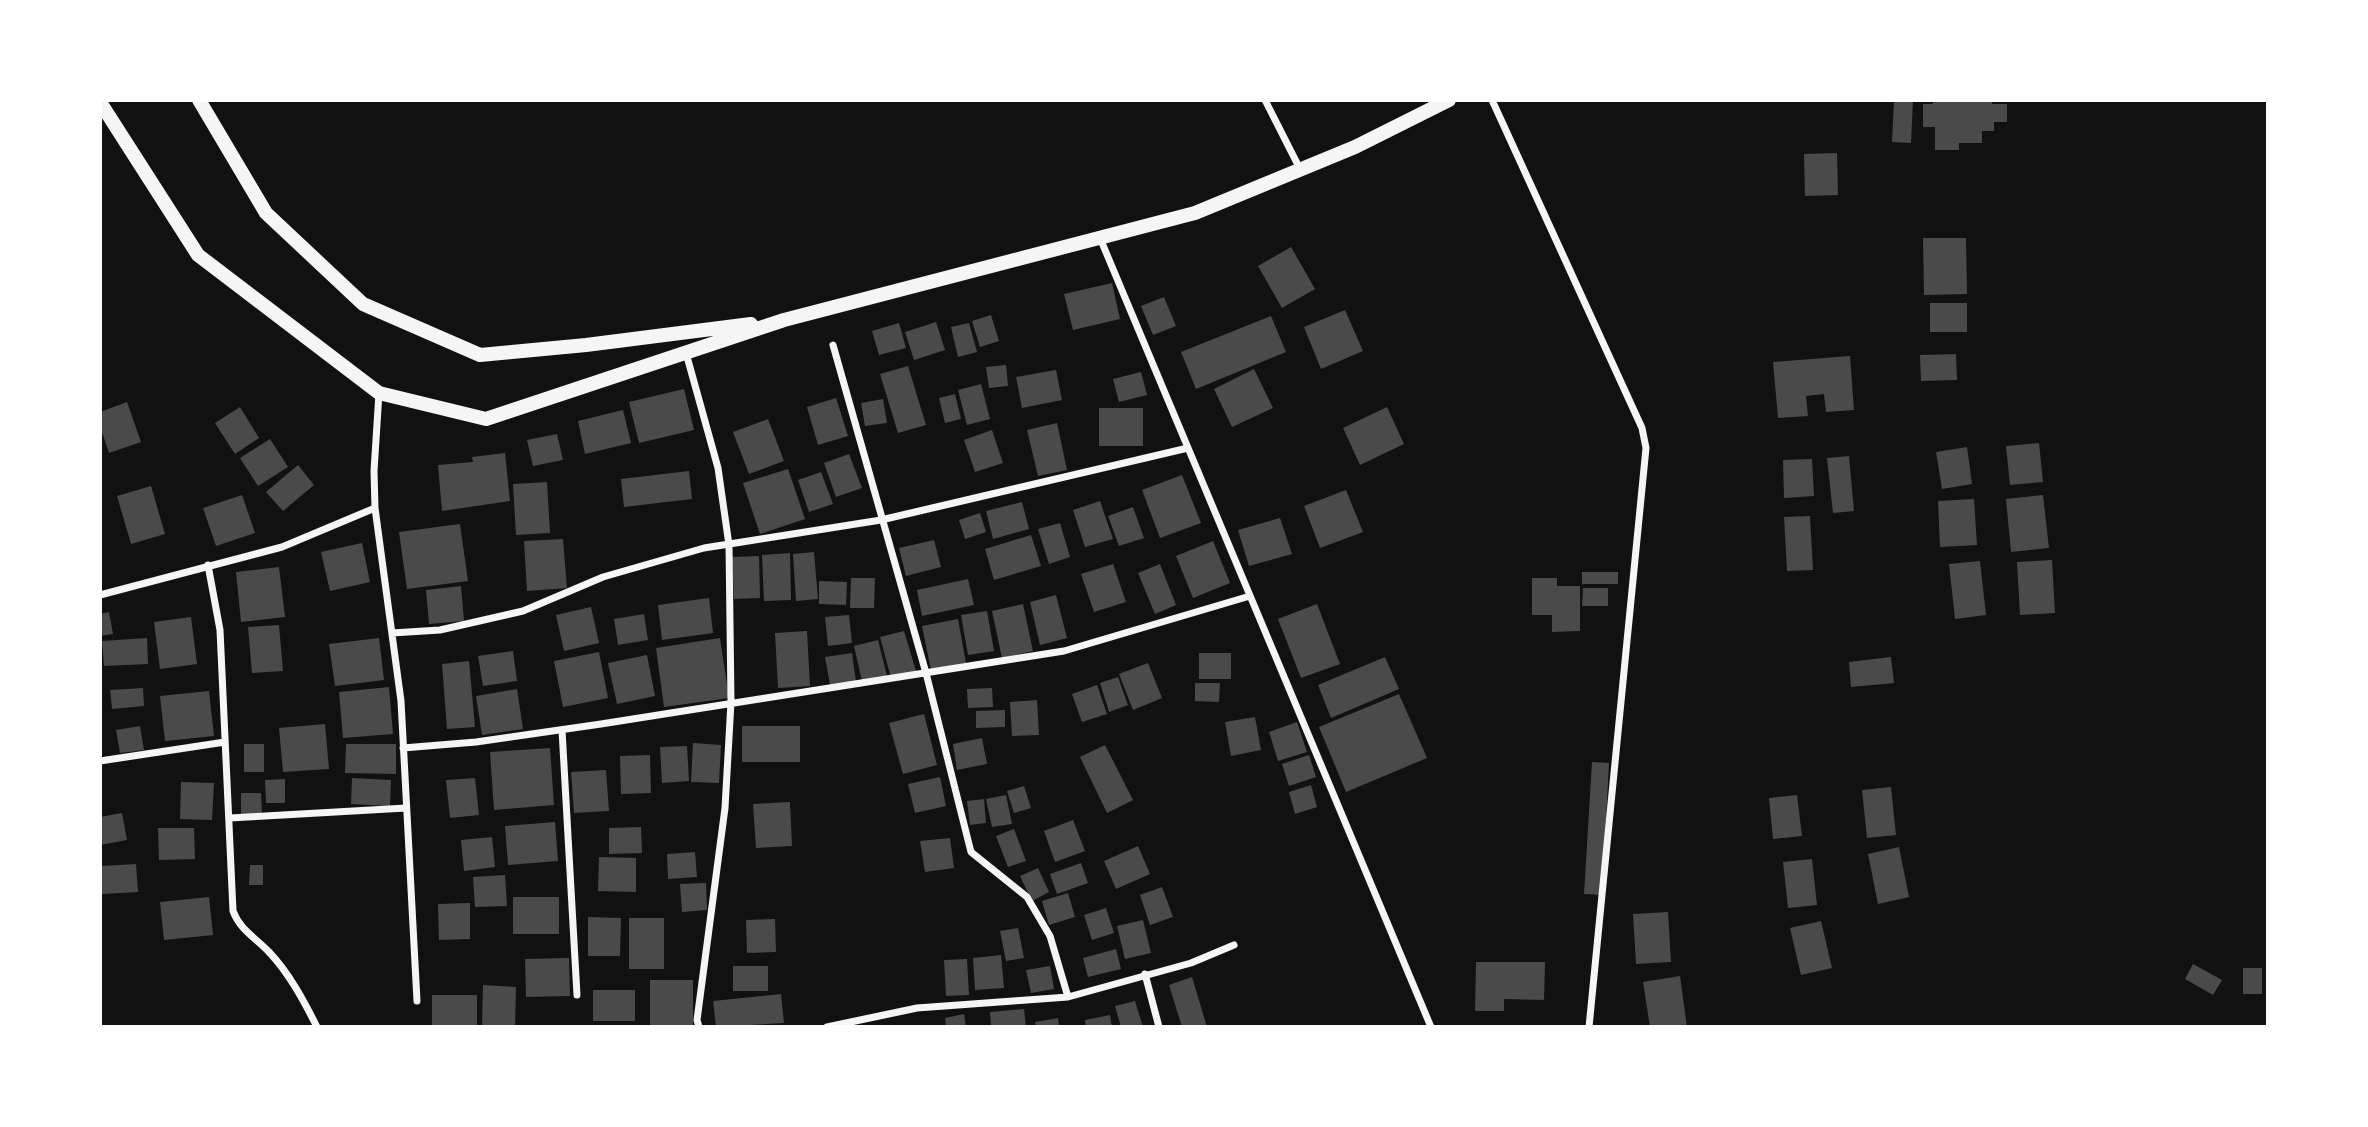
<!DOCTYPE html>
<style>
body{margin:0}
#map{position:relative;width:2368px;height:1127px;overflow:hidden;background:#111;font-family:"Open Sans",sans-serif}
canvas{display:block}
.frame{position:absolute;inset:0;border:102px solid #fff;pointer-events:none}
</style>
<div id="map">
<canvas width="2368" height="1127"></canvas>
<div class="frame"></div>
</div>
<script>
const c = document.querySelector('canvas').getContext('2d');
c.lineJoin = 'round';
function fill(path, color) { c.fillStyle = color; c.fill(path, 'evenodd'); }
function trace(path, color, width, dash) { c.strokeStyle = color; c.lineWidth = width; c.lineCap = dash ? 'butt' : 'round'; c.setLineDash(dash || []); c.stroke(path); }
const building = new Path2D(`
 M1894,100H1913L1911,143L1892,142Z
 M1933,100H1992V104H2007V122H1994V131H1982V143H1959V150H1935V127H1923V104H1933Z
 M1837,153L1838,195L1805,196L1804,154Z
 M1923,238H1966L1967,294L1924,295Z
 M1291,247L1315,289L1282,308L1258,266Z
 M1112,283L1120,319L1073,330L1064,294Z
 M1164,297L1176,326L1153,335L1141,306Z
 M1930,303H1967V332H1930Z
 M1345,310L1363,351L1321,369L1304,327Z
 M991,315L999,341L980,347L972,321Z
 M1271,316L1286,352L1196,389L1181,352Z
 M936,322L945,350L914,360L905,332Z
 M899,323L906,348L879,355L872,331Z
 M969,323L977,352L958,357L951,327Z
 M1956,354L1957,380L1921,381L1920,355Z
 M1850,356L1854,410L1826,412L1824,394L1806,396L1808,416L1778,418L1773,362Z
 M1006,365L1008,386L989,388L986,367Z
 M908,366L926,425L898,433L880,374Z
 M1254,369L1273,408L1232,427L1214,389Z
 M1056,370L1062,400L1022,408L1016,377Z
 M1141,372L1147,395L1119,402L1113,379Z
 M981,384L990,419L967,425L958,390Z
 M684,389L694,430L639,443L629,402Z
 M955,394L961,419L945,423L939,398Z
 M836,398L848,436L818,445L807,407Z
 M883,399L887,423L865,426L861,403Z
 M127,402L141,442L109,453L100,426V412Z
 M240,407L259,438L235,454L215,423Z
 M1387,407L1404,444L1360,465L1343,428Z
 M1099,408H1143V446H1099Z
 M623,410L631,443L585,454L578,421Z
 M768,419L784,461L749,474L733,432Z
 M1057,423L1067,470L1038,476L1027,430Z
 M992,430L1003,463L975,472L964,440Z
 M557,434L563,460L533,466L527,440Z
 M270,439L288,467L258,486L240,458Z
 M2039,443L2043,482L2010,485L2006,446Z
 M1967,447L1972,484L1942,489L1936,452Z
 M505,453L510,501L442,511L438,465L473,462L472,457Z
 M849,454L862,488L836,497L824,463Z
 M1849,456L1854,511L1833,513L1827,458Z
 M1812,459L1814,496L1784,498L1783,460Z
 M298,465L314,485L283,511L266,492Z
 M788,469L805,519L760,534L743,483Z
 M689,471L692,499L624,507L621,479Z
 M821,472L833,504L809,512L798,480Z
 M1182,475L1201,523L1160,538L1142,490Z
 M547,482L550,533L516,535L513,484Z
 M151,486L165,534L131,544L117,496Z
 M1346,490L1363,532L1320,548L1304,506Z
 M242,495L255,533L216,546L203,508Z
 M2043,495L2049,548L2011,552L2006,499Z
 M1974,499L1977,545L1940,547L1938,501Z
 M1100,501L1113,539L1085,547L1073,510Z
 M1022,502L1029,529L993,539L986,511Z
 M1133,507L1144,538L1119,546L1108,516Z
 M980,513L986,532L965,539L959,520Z
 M1810,516L1813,570L1787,571L1784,517Z
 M1280,518L1292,554L1249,566L1238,530Z
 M1060,523L1070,557L1049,564L1038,529Z
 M460,524L468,581L407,589L399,532Z
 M1031,535L1041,566L994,580L985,549Z
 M563,539L567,588L527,591L524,541Z
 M934,540L941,567L906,576L899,548Z
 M1213,541L1230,583L1193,598L1176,556Z
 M362,543L370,582L330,591L321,552Z
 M814,552L818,599L796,601L793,554Z
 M790,553L791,600L764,601L762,555Z
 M759,556L760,598L734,599L732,557Z
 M2052,560L2055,613L2020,615L2017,562Z
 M1980,561L1986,615L1955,619L1949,564Z
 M1113,564L1126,602L1094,612L1081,574Z
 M1160,564L1176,605L1155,614L1138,573Z
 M279,567L285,617L241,622L236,572Z
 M1582,572H1618V584H1582Z
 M851,578H875L874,608H850Z
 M1532,578H1557V586H1580V631L1552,632V615H1532Z
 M968,579L974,605L922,616L917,590Z
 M819,581L847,582L846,605L819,604Z
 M461,586L464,621L429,624L426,590Z
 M1583,588H1608V606H1582Z
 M1056,595L1067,638L1040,645L1030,602Z
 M709,598L713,633L662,640L658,605Z
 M1023,604L1033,651L1002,658L992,611Z
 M1317,604L1340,664L1301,678L1278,619Z
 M591,607L599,643L564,651L556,615Z
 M987,611L994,651L968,655L961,615Z
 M109,612L113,634L100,636V614Z
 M644,614L648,640L618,645L614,619Z
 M849,615L852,643L828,646L825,617Z
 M191,617L197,664L160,669L154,622Z
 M958,619L966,663L931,670L922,626Z
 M279,625L283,671L252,673L248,627Z
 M807,631L810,686L778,688L775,633Z
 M904,631L916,671L891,678L880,637Z
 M147,638L148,664L104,666L102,641Z
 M379,638L384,680L335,686L329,644Z
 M720,638L729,698L664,707L656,648Z
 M878,640L887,676L862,681L854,646Z
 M513,651L517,681L483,686L478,656Z
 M599,652L608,698L563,707L554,661Z
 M852,653L856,682L830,685L825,657Z
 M1199,653H1231V679H1199Z
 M647,655L655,696L617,704L608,663Z
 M1385,657L1399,689L1331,718L1318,685Z
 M1891,657L1894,683L1851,687L1849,662Z
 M469,661L475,727L447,729L442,664Z
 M1148,663L1162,698L1133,710L1119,674Z
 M1118,677L1128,705L1109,712L1100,683Z
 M1195,683H1220L1219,702L1195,701Z
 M1097,685L1107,714L1082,722L1072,694Z
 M389,687L393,734L343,738L339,692Z
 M143,688L144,706L112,709L110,690Z
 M992,688L993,707L968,708L967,689Z
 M517,689L523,729L482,735L476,696Z
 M209,691L214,736L165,741L160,696Z
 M1399,694L1427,758L1346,792L1319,727Z
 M1037,700L1039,735L1012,736L1010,702Z
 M1005,710V727L976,728V711Z
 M924,714L937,765L903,774L889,723Z
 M1255,717L1261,750L1231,756L1225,722Z
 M1297,722L1307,752L1278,761L1269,732Z
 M325,724L329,769L283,772L279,728Z
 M140,726L144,750L120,753L116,730Z
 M742,726H800V762H742Z
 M982,738L987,764L957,770L953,744Z
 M693,743L721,745L719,783L691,782Z
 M244,744H264V772H244Z
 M346,744H396V774L345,773Z
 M1105,745L1133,800L1107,813L1080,757Z
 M687,746L689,781L662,783L660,747Z
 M550,748L554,805L494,810L490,752Z
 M650,755L651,793L621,794L620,756Z
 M1309,755L1316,777L1289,786L1282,764Z
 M1592,762L1609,763L1602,895L1584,894Z
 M606,770L609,811L574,813L571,772Z
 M940,777L946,806L915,813L908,784Z
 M352,778L391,780L390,806L351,804Z
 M475,778L479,815L450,818L446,780Z
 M285,779V803H266L265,780Z
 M181,782L214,783L212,820L180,819Z
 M1311,785L1317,807L1295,814L1289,792Z
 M1024,786L1031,808L1014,813L1007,791Z
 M1891,787L1896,835L1867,838L1862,790Z
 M241,793H261L262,815H241Z
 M1006,795L1012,824L992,827L986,799Z
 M1797,795L1802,836L1773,839L1769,798Z
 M984,799L986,823L970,825L967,801Z
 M790,802L792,846L756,848L753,804Z
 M122,813L127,840L100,845V817Z
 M1073,820L1085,851L1055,862L1044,831Z
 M555,822L558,861L508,865L505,826Z
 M641,827L642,853L609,854V828Z
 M158,828H194L195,859L159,860Z
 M1014,829L1026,861L1008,867L996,836Z
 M492,837L495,867L464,871L461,840Z
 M950,838L954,868L925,872L920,841Z
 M1138,846L1150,874L1116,889L1104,861Z
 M1899,847L1909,897L1878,904L1868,854Z
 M695,852L697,877L668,879L667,854Z
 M599,857L636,858V892L598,891Z
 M1812,859L1817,905L1788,908L1783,862Z
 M1081,863L1088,883L1057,894L1050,874Z
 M136,864L138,892L102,894L101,866Z
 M250,865H263V885H249Z
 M1038,868L1049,892L1032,901L1020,876Z
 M505,875L507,906L475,907L473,877Z
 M706,883L707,910L682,912L680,884Z
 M1162,887L1173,917L1150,925L1140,895Z
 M1068,893L1075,917L1049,925L1042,901Z
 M209,897L213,935L164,940L160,902Z
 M513,897H559V934H513Z
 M470,903V939L439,940L438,904Z
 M1106,908L1114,933L1092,940L1084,915Z
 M1668,912L1671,962L1636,964L1633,914Z
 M588,917L621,918L620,956H588Z
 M629,918H664V969H629Z
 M775,919L776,952L747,953L746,920Z
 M1143,920L1151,953L1125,959L1117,926Z
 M1821,921L1832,968L1801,975L1790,928Z
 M1018,928L1024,958L1006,961L1000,931Z
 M1116,949L1121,969L1088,977L1083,958Z
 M1001,955L1004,988L975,990L973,958Z
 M569,958L570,996L526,997L525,959Z
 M967,959L969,995L946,996L944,960Z
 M1476,962H1545L1544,1000L1504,999V1011H1475Z
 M2193,964L2222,980L2213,995L2185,979Z
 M733,966H768V991H733Z
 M1050,966L1054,989L1031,993L1026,970Z
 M2243,968H2262V994H2243Z
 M1680,976L1687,1027H1650L1643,982Z
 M1192,977L1207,1027H1182L1169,985Z
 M650,980H693V1027H650Z
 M483,985L516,987L515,1027H482Z
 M593,990H635V1021H593Z
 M781,994L784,1023L716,1027L713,1001Z
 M432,995H477V1027H432Z
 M1135,1001L1143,1027H1121L1115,1006Z
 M1024,1009L1026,1027H991L990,1012Z
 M964,1014L966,1027H946L945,1018Z
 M1110,1015L1112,1027H1086L1085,1020Z
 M1058,1018L1059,1027H1036L1035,1022Z`);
const minor = new Path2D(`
 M1265,100L1300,169
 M1492,100L1642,428L1646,448L1589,1027
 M1100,238L1431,1027
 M833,345L926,673L971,852L1027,897L1050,936L1068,997
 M686,353L718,468L729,545L731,702L725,808L697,1020L699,1027
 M379,393L374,471L375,508L401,701L417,1001
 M208,565L220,630L233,911C240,930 256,938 269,952C289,973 304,1001 317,1027
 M100,595L282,547L375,508
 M392,633L440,630L523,611L603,577L704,548L881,520L1188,448
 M562,730L577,995
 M403,748L476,742L601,724L1064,651L1250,596
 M100,761L225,742
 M230,818L406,808
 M1145,974L1159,1027
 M827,1027L917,1008L1068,997L1191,963L1234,945`);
const trunk = new Path2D(`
 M199,100L266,213L363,304L480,355L586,345L751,324
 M100,102L198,255L379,393L486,419L784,320L1195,213L1355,147L1449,100`);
fill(building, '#4a4a4a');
trace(minor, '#f5f5f5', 7);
trace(trunk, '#f5f5f5', 14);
</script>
